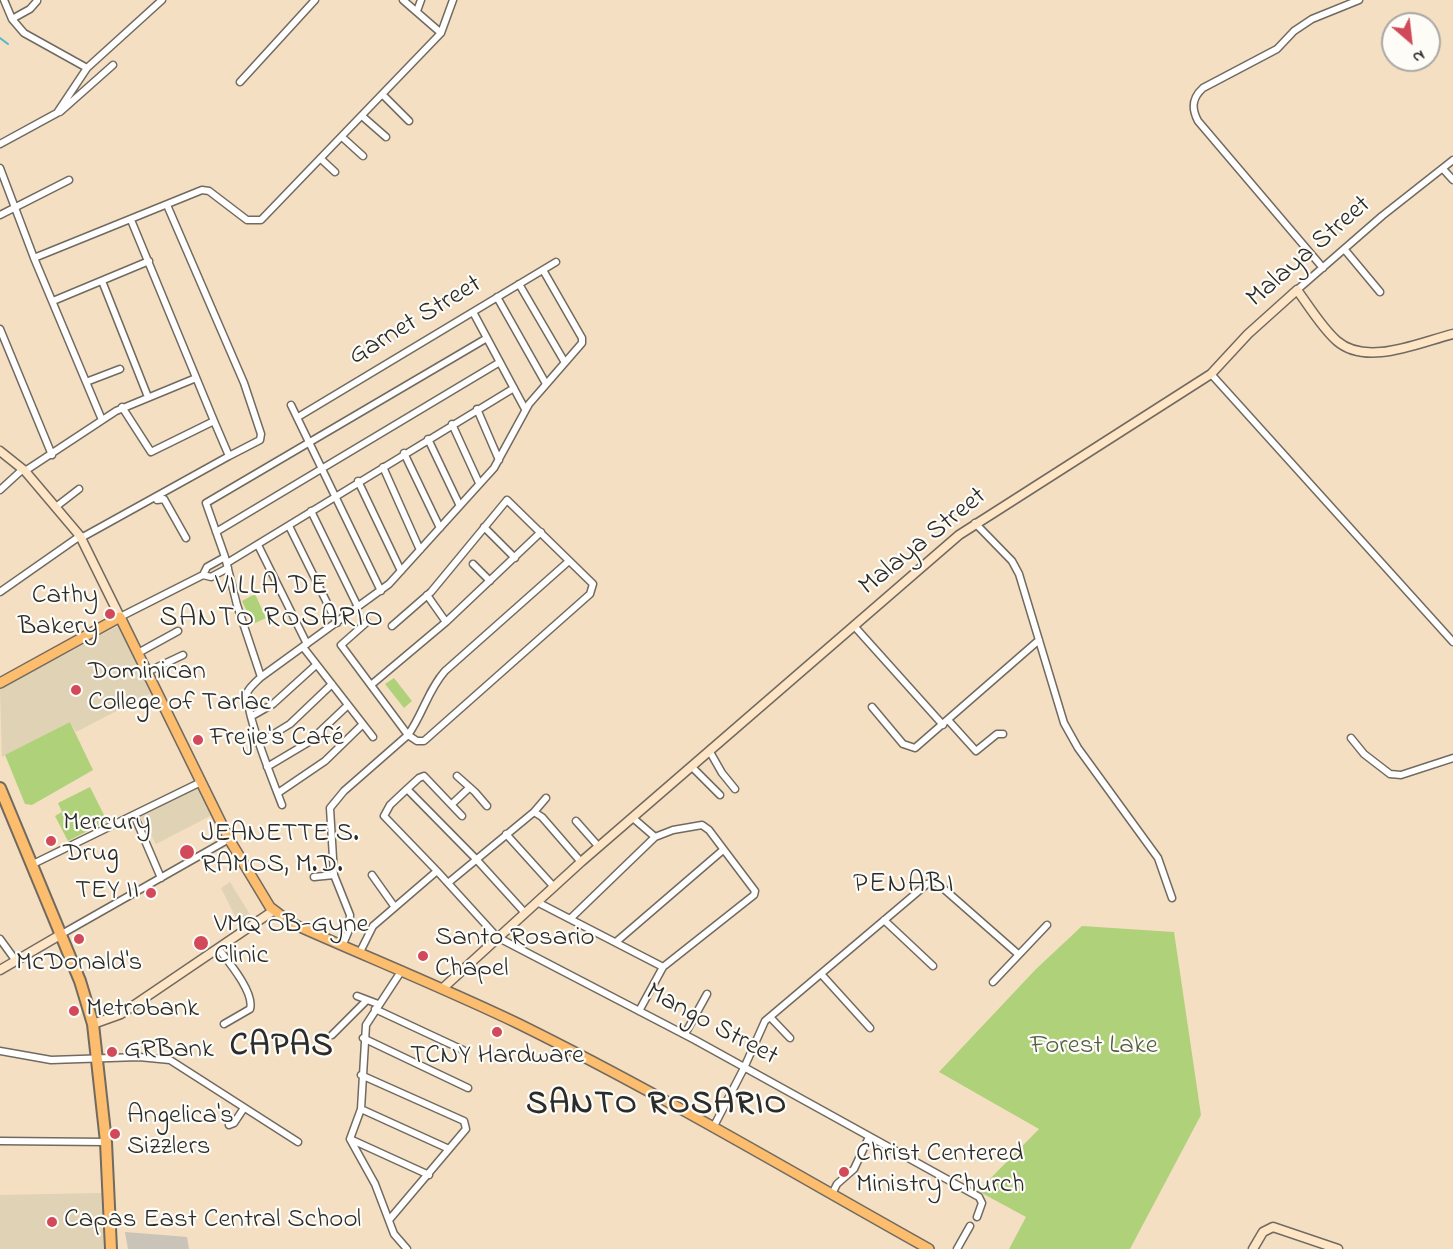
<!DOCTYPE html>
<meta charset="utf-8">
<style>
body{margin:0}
#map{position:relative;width:1453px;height:1249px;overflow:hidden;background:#f4dfc3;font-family:"Indie Flower",sans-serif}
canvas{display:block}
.north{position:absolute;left:1381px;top:12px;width:60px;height:60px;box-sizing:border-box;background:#fdfcf7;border:2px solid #a9a8a5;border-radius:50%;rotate:152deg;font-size:16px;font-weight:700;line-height:24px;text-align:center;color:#2b2b2b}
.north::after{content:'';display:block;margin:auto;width:21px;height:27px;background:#d1495b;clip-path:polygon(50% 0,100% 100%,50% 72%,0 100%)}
</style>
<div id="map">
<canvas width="1453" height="1249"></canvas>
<div class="north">N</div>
</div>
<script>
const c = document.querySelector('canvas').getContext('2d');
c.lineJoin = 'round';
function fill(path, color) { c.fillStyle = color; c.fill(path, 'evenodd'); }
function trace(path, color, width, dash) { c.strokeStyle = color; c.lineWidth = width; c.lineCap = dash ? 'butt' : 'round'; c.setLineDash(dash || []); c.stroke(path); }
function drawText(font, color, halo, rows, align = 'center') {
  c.font = font + ' "Indie Flower",sans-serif'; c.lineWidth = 4.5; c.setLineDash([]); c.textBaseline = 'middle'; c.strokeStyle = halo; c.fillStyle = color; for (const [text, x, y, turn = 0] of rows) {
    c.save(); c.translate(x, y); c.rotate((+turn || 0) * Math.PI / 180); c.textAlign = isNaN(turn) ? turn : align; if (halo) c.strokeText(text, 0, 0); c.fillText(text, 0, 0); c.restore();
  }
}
const built = new Path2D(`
 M118,626L153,692L76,732L70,722L2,757L0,689Z
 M201,785L216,813L156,844L140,816Z
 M230,882L252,918L240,926L221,888Z
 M102,1193L105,1249H0V1195Z`);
const industrial = new Path2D(`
 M125,1232L187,1237L189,1249H128Z`);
const green = new Path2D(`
 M255,594L266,618L253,624L242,601Z
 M394,678L412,701L404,708L385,684Z
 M70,722L93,770L32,805L25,804L5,755Z
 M90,787L107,821L68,841L55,816L62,812L58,803Z
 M1082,926L1174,932L1201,1115L1130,1249H1009L1026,1217L978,1191L1039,1129L939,1072L1036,969Z`);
const stream = new Path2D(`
 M0,38L8,44`);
const street = new Path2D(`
 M4,0L12,19L24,33L87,68
 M403,0L441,33
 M417,11L421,0
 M12,19L30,9L37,1
 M240,82L315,0
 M383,95L409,121
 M60,112L113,65
 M362,116L386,137
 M342,137L363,156
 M0,144L57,113L87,68L162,0
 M321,159L335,172
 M0,168L34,258L102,420
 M1443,169L1453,180
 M167,205L244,383L261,434L260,440L229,456
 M0,215L69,180
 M131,220L214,421
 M1345,250L1380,292
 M34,258L202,190L209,191L247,220H261L441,33L453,0
 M1323,268L1198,121C1191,108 1192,98 1203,88L1277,49L1294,31L1312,19L1359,0
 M102,281L148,397
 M519,284L564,361
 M1297,290L1382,216L1453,160
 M497,297L545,382
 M53,301L149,261
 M473,312L525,409
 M0,329L52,455
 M1211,374L1453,642
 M86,382L120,369
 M291,405L381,591
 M477,409L499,460
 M298,417L556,262
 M452,424L479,483
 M428,439L459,504
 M404,453L440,528
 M383,467L420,550
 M25,471L116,411L196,378
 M358,481L401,571
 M0,490L23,469
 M157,500L164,499L186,538
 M57,506L79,489
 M311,511L358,607
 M975,523L1012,561L1019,574L1064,723L1078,748L1158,858L1172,898
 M289,526L337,623
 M484,527L515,558
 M216,532L500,362
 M81,538L229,456L214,421L151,452L122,407
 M258,545L307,644
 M227,563L514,388
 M473,564L490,581
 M203,575L211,577L228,568
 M0,592L80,536
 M427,595L446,622
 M120,617L203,575L207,567L225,557
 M367,622L341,645L408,735L417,741H424L590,594L593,584L507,500L431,592L392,626
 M855,627L943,725
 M303,647L373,737
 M138,653L178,631
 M147,672L183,655
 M261,677L237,605L225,557L206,503L487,338
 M371,685L446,622L541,532
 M872,707L903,744L915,748L1039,640
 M252,716L273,704L316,665
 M948,720L976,751L997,734H1003
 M1351,738L1364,754L1390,774L1401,775L1453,758
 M259,743L290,724L332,684
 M710,752L722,773L735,789
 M267,767L309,742L348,705
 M692,767L720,795
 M457,776L475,792L487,806
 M407,789L419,778L424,776L462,816
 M278,793L325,761L362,725
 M452,804L469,788
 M282,805C275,786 242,706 248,691C251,686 257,681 261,677L389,584L494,468L529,404L582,343V338L543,270
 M534,812L546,798
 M134,815L161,878
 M633,818L655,837
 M576,821L599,847
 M506,834L554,887
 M31,865L201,782
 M437,871L497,937L695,1040L979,1197L982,1203L977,1217
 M372,875L394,906
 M314,877L334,875
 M448,883L534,812L542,817L581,862
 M537,902L663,967
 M571,918L655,837L673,830L702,825L709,830L755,891L754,895L663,967L639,1011
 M884,920L933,966
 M60,935L229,839
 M0,939L16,961
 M616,942L723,850
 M343,944L349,930L350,915L334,875L330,808L344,791L408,735C423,714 428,690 445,671L569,561
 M218,948C228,961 255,993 250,1009L224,1024
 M360,952L373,926L437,871L384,816L390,805L407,789L476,859L525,913
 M402,970L366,1025L361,1109L350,1139L375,1184L394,1234L407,1249
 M822,975L870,1028
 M993,982L1047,925
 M357,996L378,1004
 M375,1009L463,1050
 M770,1017L790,1038
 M685,1034L707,994
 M332,1035L367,1000
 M363,1038L468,1088
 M0,1051L51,1060L139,1057L170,1060L298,1142
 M361,1075L464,1121L466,1129L389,1220
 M361,1109L449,1149
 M229,1125L234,1123L244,1108
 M714,1126L744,1068L765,1021L927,884L936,882L1018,954
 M350,1139L429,1175
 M0,1141L106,1142
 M832,1194L837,1184L854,1169L869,1137
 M957,1249L970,1226`);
const secondary = new Path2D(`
 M0,451L25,471L80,536L120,617
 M0,970L60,935
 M443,988L581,862L959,535L1211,374L1248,334L1297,290C1309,306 1322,328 1337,341C1367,367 1420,342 1453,334
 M93,1024L121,1014L273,911
 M1253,1249L1263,1232L1273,1227L1338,1249`);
const primary = new Path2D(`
 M0,683L120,617L229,839L270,907L291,923C367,957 444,988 519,1024C659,1093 793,1173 929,1249`);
const highway = new Path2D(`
 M0,788L80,981L93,1024L106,1142L111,1249`);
const markers = [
 [110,614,6,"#d1495b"],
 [76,690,6,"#d1495b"],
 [198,740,6,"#d1495b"],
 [51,841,6,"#d1495b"],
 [187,852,8,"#d1495b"],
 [151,893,6,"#d1495b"],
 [79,939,6,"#d1495b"],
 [201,943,8,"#d1495b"],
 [423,956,6,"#d1495b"],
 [74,1011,6,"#d1495b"],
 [497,1032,6,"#d1495b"],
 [112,1052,6,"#d1495b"],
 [115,1134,6,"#d1495b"],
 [844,1172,6,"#d1495b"],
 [52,1222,6,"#d1495b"]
];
const streetNames = [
 ["Malaya Street",1310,253,-41],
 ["Garnet Street",416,322,-31],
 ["Malaya Street",924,543,-39],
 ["Mango Street",711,1026,28]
];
const poiNames = [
 ["Cathy",98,598,"right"],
 ["Bakery",98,629,"right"],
 ["Dominican",88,674],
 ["College of Tarlac",88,705],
 ["Frejie's Café",210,740],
 ["Mercury",63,825],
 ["Drug",63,856],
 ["JEANETTE S.",201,836],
 ["RAMOS, M.D.",201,867],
 ["TEY II",139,893,"right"],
 ["VMQ OB-Gyne",214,927],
 ["Clinic",214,958],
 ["Santo Rosario",435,940],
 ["Chapel",435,971],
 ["McDonald's",79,965,"center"],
 ["Metrobank",86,1011],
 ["GRBank",124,1052],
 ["TCNY Hardware",497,1058,"center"],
 ["Angelica's",127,1118],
 ["Sizzlers",127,1149],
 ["Christ Centered",856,1156],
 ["Ministry Church",856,1187],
 ["Capas East Central School",64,1222]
];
const parkNames = [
 ["Forest Lake",1094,1048]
];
const neighbourhoodNames = [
 ["VILLA DE",272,588],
 ["SANTO ROSARIO",272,620],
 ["PENABI",904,886]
];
const districtNames = [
 ["CAPAS",282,1049],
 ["SANTO ROSARIO",657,1107]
];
fill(built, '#e0d2b4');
fill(industrial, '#c9c3b8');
fill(green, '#afd17a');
trace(stream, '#52b7d0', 2);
trace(street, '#716a60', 9);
trace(secondary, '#716a60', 11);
trace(primary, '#716a60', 12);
trace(highway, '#716a60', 14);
trace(street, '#fff', 6);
trace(secondary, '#fee5c5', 8);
trace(primary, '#fcbd6e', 9);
trace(highway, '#fcbd6e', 10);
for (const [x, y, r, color] of markers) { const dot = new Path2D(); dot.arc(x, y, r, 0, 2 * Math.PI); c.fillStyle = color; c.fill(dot); trace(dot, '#fdfcf7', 2); }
drawText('27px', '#2b2b2b', '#fdfcf7', streetNames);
drawText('27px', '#2b2b2b', '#fdfcf7', poiNames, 'left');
drawText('27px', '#535d43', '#fdfcf7', parkNames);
c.letterSpacing = '1.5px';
drawText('28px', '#2b2b2b', '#fdfcf7', neighbourhoodNames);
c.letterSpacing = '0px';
c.letterSpacing = '1.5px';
drawText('bold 33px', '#2b2b2b', '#fdfcf7', districtNames);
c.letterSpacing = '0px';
</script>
